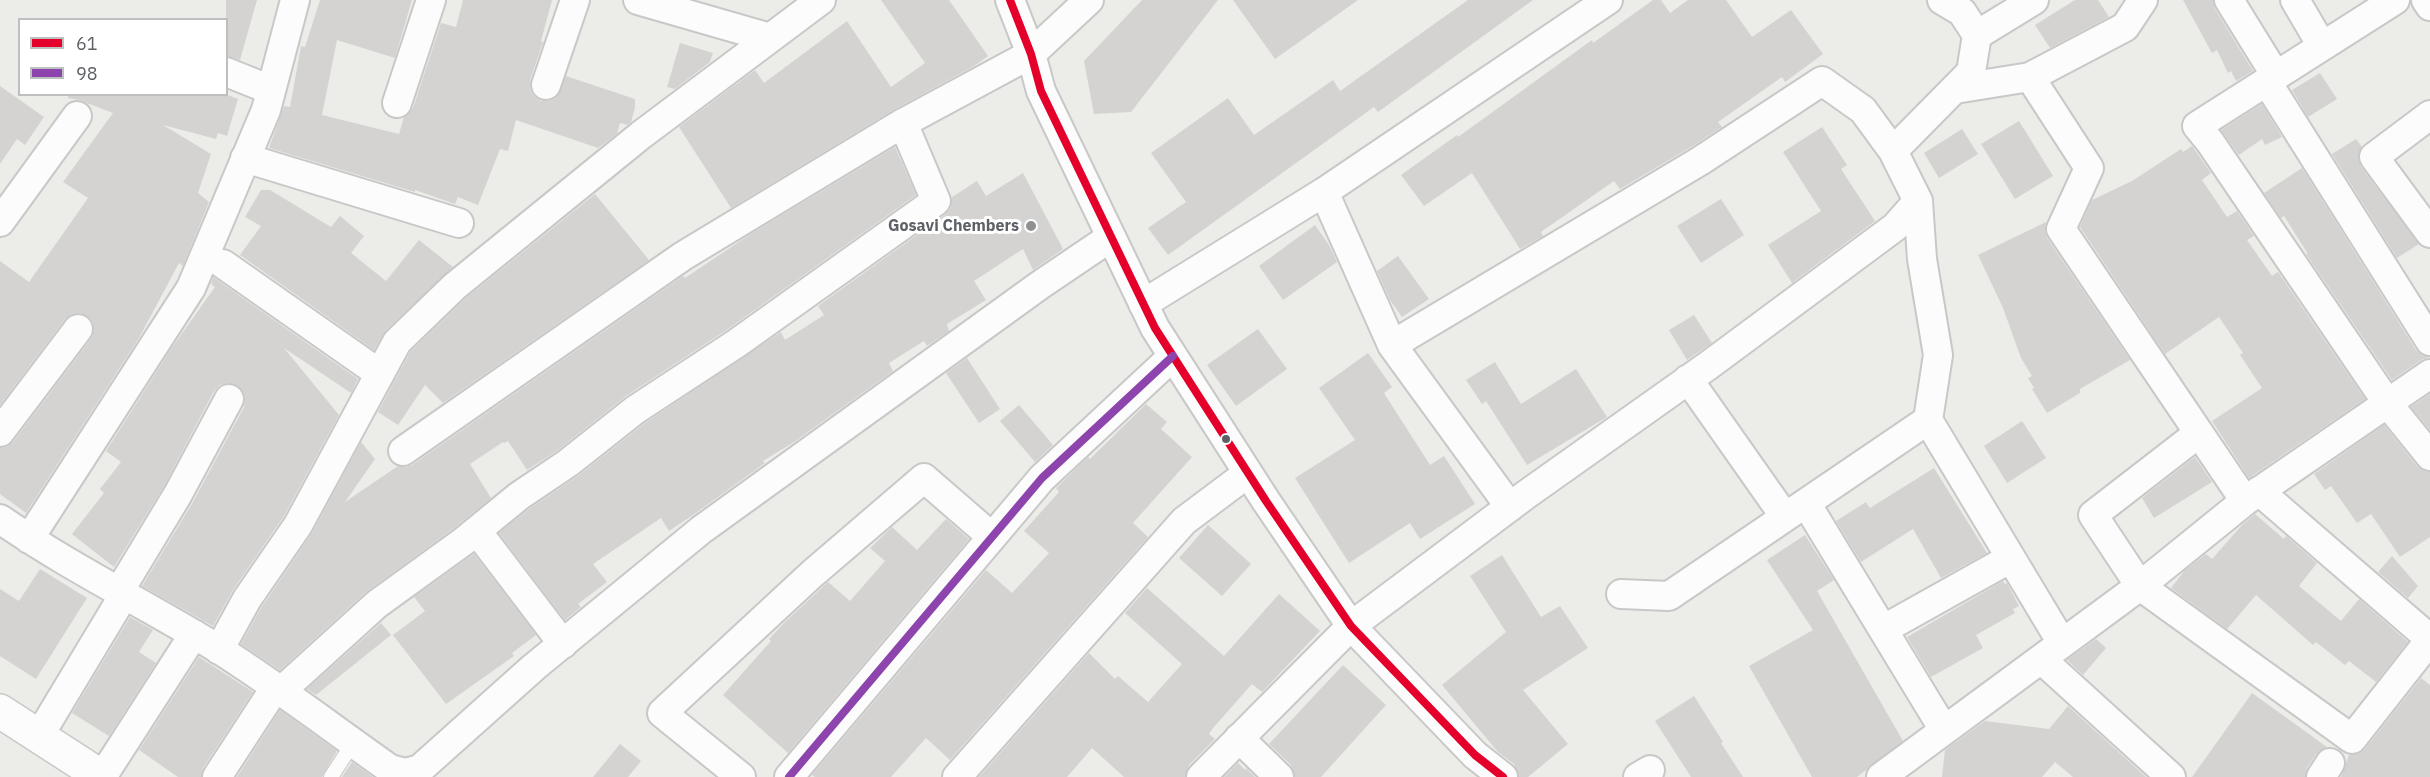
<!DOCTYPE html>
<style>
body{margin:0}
#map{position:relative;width:2430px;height:777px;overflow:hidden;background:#ecece8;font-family:"IBM Plex Sans",sans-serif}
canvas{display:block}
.legend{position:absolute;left:18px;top:18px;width:210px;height:78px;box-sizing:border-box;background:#fff;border:2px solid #bebfc1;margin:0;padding:8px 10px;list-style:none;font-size:18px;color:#5d6065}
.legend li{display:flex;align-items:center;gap:12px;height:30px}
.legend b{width:30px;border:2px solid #bebfc1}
</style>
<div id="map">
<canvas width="2430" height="777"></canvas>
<ul class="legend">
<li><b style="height:8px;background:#e4002b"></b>61</li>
<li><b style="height:8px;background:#8e44ad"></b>98</li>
</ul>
</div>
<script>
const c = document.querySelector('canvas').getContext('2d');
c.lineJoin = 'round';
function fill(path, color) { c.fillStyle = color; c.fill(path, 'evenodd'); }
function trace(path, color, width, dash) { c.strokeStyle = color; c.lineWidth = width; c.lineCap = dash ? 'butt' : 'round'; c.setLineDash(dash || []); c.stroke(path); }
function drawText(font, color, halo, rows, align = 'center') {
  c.font = font + ' "IBM Plex Sans",sans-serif'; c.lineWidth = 6; c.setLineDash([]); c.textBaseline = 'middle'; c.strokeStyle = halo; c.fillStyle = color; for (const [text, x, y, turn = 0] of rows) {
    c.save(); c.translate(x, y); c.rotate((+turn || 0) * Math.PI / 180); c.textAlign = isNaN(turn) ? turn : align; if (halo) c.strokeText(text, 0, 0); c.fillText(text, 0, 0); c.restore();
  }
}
const building = new Path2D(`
 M226,0H257L240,60L226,56Z
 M320,0H412L395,58L337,40L322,115L399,134L404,117L413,108L441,23L456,27L463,0H552L541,41L543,42L530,80V89L533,95L541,101H549L556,98L566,76L635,99V108L631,122L627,125L620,123L617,134L598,148L516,120L508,151L500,149L478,205L458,197L455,204L415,190V192L269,148L284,106L290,107L301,46L305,47Z
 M881,0H949L988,56L974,66L895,109L731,208L679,127L755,70L764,83L847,21L891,87L925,63Z
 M1142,0H1218L1131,112L1094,114L1084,61Z
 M1233,0H1358L1275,59Z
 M1468,0H1533L1378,112L1374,107L1168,255L1148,228L1186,202L1151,153L1228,98L1254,135L1333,80L1340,91Z
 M1653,0H1661L1670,13L1688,0H1726L1752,37L1791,10L1823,54L1785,82L1782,77L1718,122L1722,127L1691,147L1620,189L1614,181L1541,232L1543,236L1520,249L1472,173L1424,206L1401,175L1457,135L1458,137L1592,40L1593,43Z
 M2075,0H2098L2109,17L2050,48L2035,25Z
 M2183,0H2213L2215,9L2253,71L2236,81L2231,71L2228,73L2217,50L2212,53Z
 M680,43L713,53L710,62L675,89L667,87Z
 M2320,73L2337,99L2308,117L2292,90Z
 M0,86L44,117L25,145L17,139L0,164Z
 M68,94H225L238,99L227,136L218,133L216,139L163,125L211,154L198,193L209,202L183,266L179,263L139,338L26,513L0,494V448L7,447L13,442L91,339L94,330L93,322L87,316L79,313L72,314L65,319L0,405V261L29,282L88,198L63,182L113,113L79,100L68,98Z
 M2262,104L2282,137L2265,145L2262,139L2239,155L2221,130Z
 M2019,121L2053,176L2015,199L1981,144Z
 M1822,127L1847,165L1841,169L1875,221L1792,283L1768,245L1821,211L1783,152Z
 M1962,129L1978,154L1939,178L1924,153Z
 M2356,139L2362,147L2358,158L2361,167L2419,244L2397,258L2332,154Z
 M2192,146L2211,173L2202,180L2227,217L2237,211L2254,236L2247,240L2272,276L2278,272L2365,399L2249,478L2212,421L2262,388L2240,355L2243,353L2219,317L2165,354L2080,227L2092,200L2132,181L2181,149L2183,152Z
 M895,147L916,195L728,329L626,396L558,450L527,470L508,441L504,443L503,442L470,464L491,498L454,528L366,592L280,670L241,644L261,608L312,533L361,442L375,459L345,502L398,466L405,467L412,465L683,276L685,278L749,235Z
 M2302,168L2416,350L2422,355L2430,357L2421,360L2392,380L2306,254H2308L2284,216L2281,218L2264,193Z
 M1023,173L1063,249L1033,270L1023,249L974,281L986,300L947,324L949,331L927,346L924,341L889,363L893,371L794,442L763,461L765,463L693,515L669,531L661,518L593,564L607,582L578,604L581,607L565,620L499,533L529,509L578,476L645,423L781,332L785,340L824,315L818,306L946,214L951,208L952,197L977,181L986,196Z
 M261,190H270L331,227L340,216L364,236L351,253L386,281L419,240L453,267L386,330L374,350L240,255L261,226L245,217Z
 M595,194L649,260L443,403L425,385L398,425L378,412L410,352L466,298Z
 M1721,199L1744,235L1701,263L1677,226Z
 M2046,222L2045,230L2047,238L2130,360L2080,389V393L2047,413L2032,389L2034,388L2028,378L2032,376L2021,358L2003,308L1978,255Z
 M1315,225L1329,245L1337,262L1283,300L1259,266Z
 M1398,256L1429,299L1402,317L1390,300L1377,271Z
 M213,277L358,379L351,393L284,348L339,415L284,516L233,590L213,626L142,586L193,502L244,407L245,398L243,391L237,385L228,383L220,385L214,391L164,486L114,567L72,534L104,493L100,489L121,462L106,451L173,346L215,287L211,284Z
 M1694,315L1712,343L1687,360L1669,330Z
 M1258,329L1287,369L1236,406L1207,365Z
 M1368,353L1392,387L1384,393L1430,465L1444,456L1475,504L1420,539L1410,523L1349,563L1295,478L1355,440L1319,388Z
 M967,358L1000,409L979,423L946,373Z
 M1495,362L1521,404L1576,369L1607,417L1527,465L1486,401L1482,404L1466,380Z
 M2430,394V430L2411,407Z
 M1146,404L1167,422L1161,429L1192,457L1133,523L1148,537L950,760L926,738L891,777H815L812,775L986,570L1012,593L1049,553L1024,531L1059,492L1056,488L1088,457L1090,459Z
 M1019,405L1053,445L1035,462L1000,421Z
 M2022,421L2046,458L2007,483L1984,446Z
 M2384,425L2417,466L2424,471L2430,472V537L2400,557L2371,514L2357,523L2331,486L2325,490L2314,474Z
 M2195,457L2212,482L2154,518L2142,498Z
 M1934,468L1987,553L1941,578L1913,529L1861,562L1836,521L1866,502L1870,508Z
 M2255,514L2284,539L2286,536L2317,563L2299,586L2341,621L2359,599L2408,642L2376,682L2349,661L2345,665L2316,642L2313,645L2256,595L2227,629L2171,588L2185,570L2206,554L2212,559L2242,525Z
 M946,519L969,539L788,753L723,695L771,641L769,639L785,622L828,582L850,601L885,561L870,548L892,527L917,550Z
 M1208,525L1251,564L1222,596L1179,558Z
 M1805,535L1834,580L1817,591L1903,741L1857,777H1812L1749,666L1813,630L1767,560Z
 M474,554L536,635L512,653L514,656L446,704L393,635L425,611L414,597Z
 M1502,555L1541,617L1560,606L1588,648L1523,690L1568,744L1528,777H1519L1514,764L1498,752L1442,685L1506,632L1470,576Z
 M2392,556L2418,586L2408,598L2378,572Z
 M40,569L87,598L36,679L0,656V589L19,601Z
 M2003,581L2005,584L2007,583L2019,606L2013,609L2015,613L1976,635L1983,648L1931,677L1907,637Z
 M1147,588L1224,656L1279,594L1320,631L1262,692L1252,684L1213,728L1209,734L1215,739L1189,765L1185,777H1124L1092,748L1067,777H979L1089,653L1115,679L1118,676L1148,702L1182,664L1125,613Z
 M130,617L153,630L139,652L156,663L109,736L72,713Z
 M381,623L391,635L316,695L307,689Z
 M2096,639L2106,648L2083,675L2067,660Z
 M199,657L253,692L203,768L201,777H178L139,750Z
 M1343,665L1386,705L1321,777H1295L1291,765L1269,744Z
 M2421,678L2430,685V777H2341L2349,755L2358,754L2365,749Z
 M2252,693L2327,747L2316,754L2307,768L2305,777H2192Z
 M1694,696L1723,742L1721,743L1743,777H1691L1655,721Z
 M2068,706L2146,777H2073L2055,762L2042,777H1942L1945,750L1985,721L2049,729Z
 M280,710L337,751L322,777H237Z
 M620,744L641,761L628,777H593Z
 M352,762L373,777H342Z
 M1238,763L1245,770L1246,768L1255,777H1224Z`);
const service = new Path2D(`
 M331,777L353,743`);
const minor = new Path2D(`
 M638,0L770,38
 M1010,0L1031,54L1041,91L1155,328L1266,501L1351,626L1475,755L1503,777
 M2229,0L2276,76
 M2295,0L2322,46
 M2395,0L2197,126L2210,142L2388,404L2430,456
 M2426,0L2430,6
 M1977,35L2034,0
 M226,72L271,90
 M2030,77L2125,27L2143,0
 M2267,82L2430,341
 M546,85L575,0
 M1955,89L2030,77L2089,168L2061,229L2245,501
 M397,103L431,0
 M2430,115L2374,157L2430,233
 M1893,151L1971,72L1977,35L1962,12L1942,0
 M245,158L459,223
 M1324,192L1392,345L1510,507
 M1918,201L1922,259L1938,355L1928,420L2062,643
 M0,222L77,116
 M223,264L380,374
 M1143,304L1324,192L1608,0
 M1688,379L1785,517
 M0,432L78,329
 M2199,433L2093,515L2140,586L2352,739L2430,640
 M403,451L683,256L903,123L1031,54L1089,0
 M2259,491L2430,639
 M1806,503L1944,730
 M0,519C69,567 145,604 217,648C276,685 333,729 390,769L406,773L420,769L534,667L701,530L1040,285L1111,237
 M477,531L563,644
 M29,539L191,288L266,110L295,0
 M120,590L178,494L229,399
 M1621,594L1669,596L1928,420
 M1884,629L2011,558
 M219,650L247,599L298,525L397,342L455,286L641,135L821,0
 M2041,659L2171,777
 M280,692L377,604L464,541L519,496L568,463L635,410L737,343L936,201L903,123
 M39,736L125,593
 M1239,738L1279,777
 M102,777L194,634
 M217,777L275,688
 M741,777L662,713L812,574L924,478L992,537
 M789,777L1042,478L1173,356
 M957,777L1184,521L1248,473
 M1201,777L1351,626L1527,494L1709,365L1895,227L1918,201L1893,151L1863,110L1822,81L1700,161L1392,345
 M1638,777L1650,770
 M1881,777L2140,586L2245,501L2430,374
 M2321,777L2330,763`);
const tertiary = new Path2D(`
 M0,711L102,777`);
const bus1 = new Path2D(`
 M1010,0L1031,54L1041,91L1155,328L1266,501L1351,626L1475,755L1503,777`);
const bus2 = new Path2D(`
 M789,777L1042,478L1173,356`);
const markers = [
 [1031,226,6,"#8f9193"],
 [1226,439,5,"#5d6065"]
];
const poiNames = [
 ["Gosavi Chembers",1019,226]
];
fill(building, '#d4d3d1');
trace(service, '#c8c8c8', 16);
trace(minor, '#c8c8c8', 32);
trace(tertiary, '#c8c8c8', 36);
trace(service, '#fcfcfc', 14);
trace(minor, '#fcfcfc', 28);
trace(tertiary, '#fcfcfc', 33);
trace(bus1, '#e4002b', 8);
trace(bus2, '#8e44ad', 8);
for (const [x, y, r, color] of markers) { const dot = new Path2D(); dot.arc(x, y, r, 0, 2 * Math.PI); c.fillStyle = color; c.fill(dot); trace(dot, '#fff', 2); }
drawText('bold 16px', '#5d6065', '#fff', poiNames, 'right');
</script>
